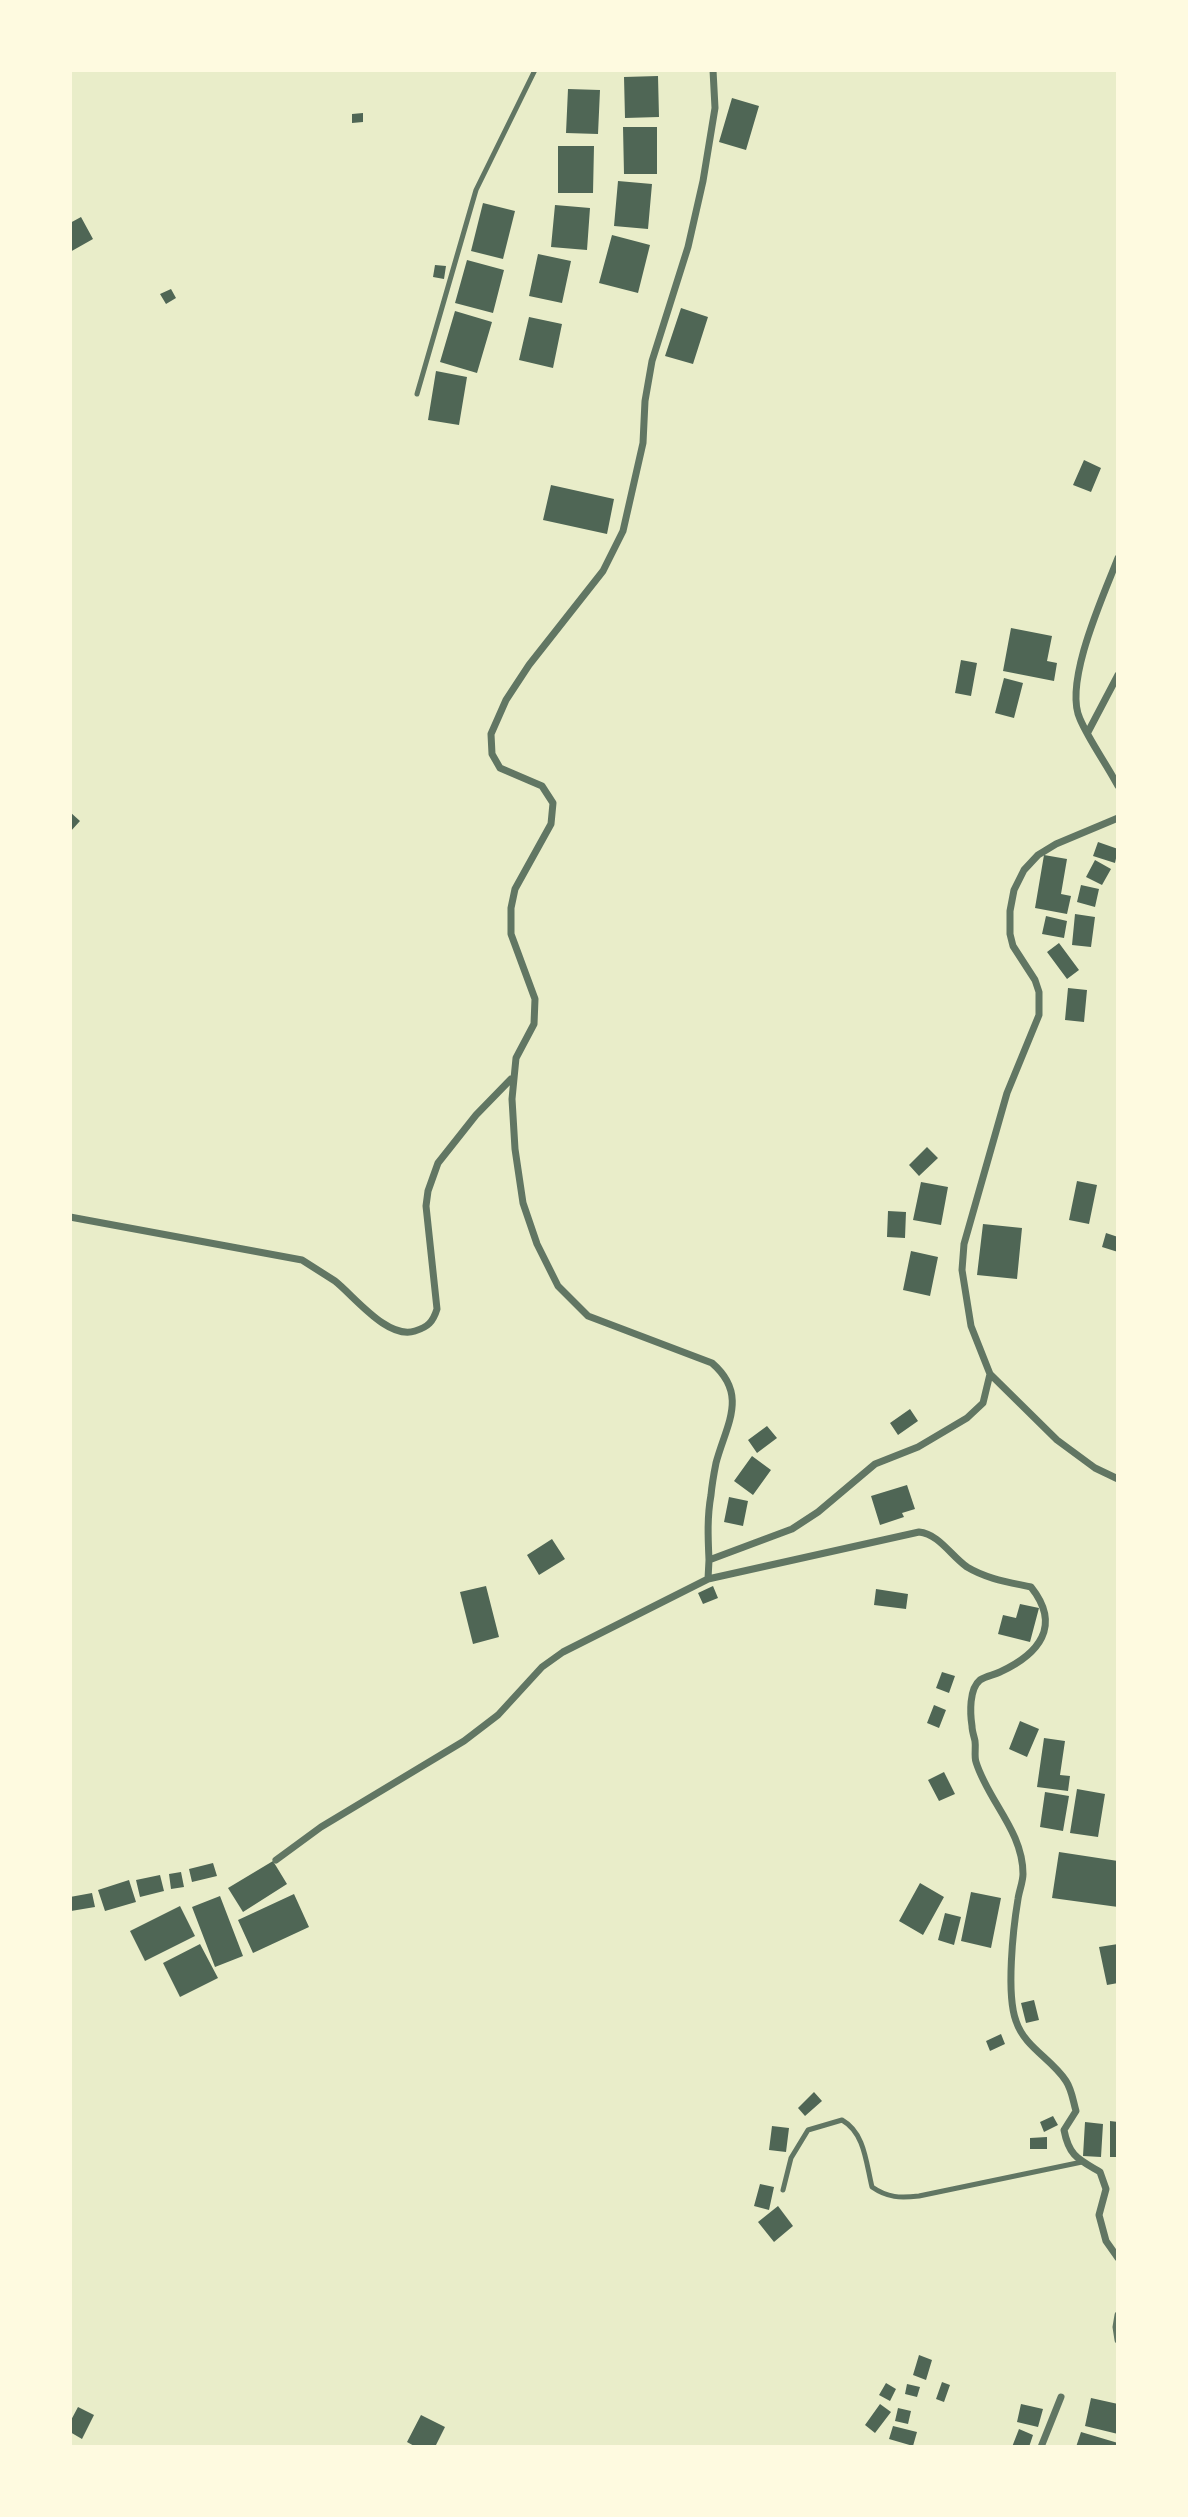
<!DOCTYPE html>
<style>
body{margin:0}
#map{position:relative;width:1188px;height:2517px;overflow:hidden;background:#e9edc9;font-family:Cabin,sans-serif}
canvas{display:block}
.frame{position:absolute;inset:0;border:72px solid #fefae0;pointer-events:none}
</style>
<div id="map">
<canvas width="1188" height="2517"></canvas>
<div class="frame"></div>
</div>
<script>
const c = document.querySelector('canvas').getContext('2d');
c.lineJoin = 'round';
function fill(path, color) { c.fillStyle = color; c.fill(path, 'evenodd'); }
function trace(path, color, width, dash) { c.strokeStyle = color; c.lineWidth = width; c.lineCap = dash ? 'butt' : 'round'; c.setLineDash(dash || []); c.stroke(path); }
const building = new Path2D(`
 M658,76L659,117L625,118L624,77Z
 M568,89L600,90L598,134L566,133Z
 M732,98L759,106L746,150L719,142Z
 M363,113V122L352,123V114Z
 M623,127H657V174H624Z
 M558,146H594L593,193H558Z
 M618,181L652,184L648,229L614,226Z
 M483,203L515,211L503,259L471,251Z
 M555,205L590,208L587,250L551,247Z
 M81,217L93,239L70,252V223Z
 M612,235L650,245L638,293L599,283Z
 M538,254L571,261L562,303L529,296Z
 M467,260L504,270L493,313L455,303Z
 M435,265L446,266L444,279L433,277Z
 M171,289L176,298L166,304L160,294Z
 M681,308L708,317L693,364L665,356Z
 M455,311L492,322L477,373L440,362Z
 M529,317L562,324L553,368L519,360Z
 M436,371L467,377L459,425L428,420Z
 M1084,460L1101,468L1091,492L1073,485Z
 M551,485L614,499L607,534L543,520Z
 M1011,628L1052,636L1047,661L1057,663L1054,681L1003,671Z
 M961,660L977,663L971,696L955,693Z
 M1004,678L1023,683L1014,718L995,713Z
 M70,812L80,821L70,832Z
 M1098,842L1118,849L1115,863L1093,856Z
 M1044,855L1067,859L1061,894L1071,896L1067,914L1035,908Z
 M1095,860L1111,869L1102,885L1086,877Z
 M1081,885L1099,889L1095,907L1077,902Z
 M1075,914L1095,917L1091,947L1072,945Z
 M1046,916L1067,921L1064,938L1042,934Z
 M1059,943L1079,970L1067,979L1047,952Z
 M1068,988L1087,990L1084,1022L1065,1020Z
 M927,1147L938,1158L919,1176L909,1165Z
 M1077,1181L1097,1185L1089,1224L1069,1220Z
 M921,1182L948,1187L941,1225L913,1220Z
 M888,1211L906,1212L905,1238L887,1237Z
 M983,1224L1022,1228L1017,1279L977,1275Z
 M1106,1233L1118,1237V1252L1102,1247Z
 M911,1251L938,1257L930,1296L903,1290Z
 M910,1409L918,1421L898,1435L890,1423Z
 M767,1426L777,1438L757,1453L748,1440Z
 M752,1456L771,1470L753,1495L734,1481Z
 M907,1485L915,1509L902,1513L904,1517L880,1525L871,1496Z
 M729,1497L748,1501L743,1526L724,1522Z
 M552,1539L565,1559L539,1575L527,1555Z
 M486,1586L499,1637L473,1644L460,1592Z
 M713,1586L718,1598L703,1604L698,1593Z
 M876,1589L908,1594L906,1609L874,1605Z
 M1020,1604L1039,1608L1030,1642L998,1634L1003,1615L1016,1618Z
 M942,1672L955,1676L949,1693L936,1688Z
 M934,1705L946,1710L939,1728L927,1723Z
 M1020,1721L1039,1729L1027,1757L1009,1749Z
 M1044,1738L1065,1741L1060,1775L1070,1776L1068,1791L1037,1787Z
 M944,1772L955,1794L939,1801L928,1780Z
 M1077,1789L1105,1794L1098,1837L1070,1833Z
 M1045,1792L1069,1796L1063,1831L1040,1827Z
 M1059,1852L1118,1861V1907L1052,1898Z
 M273,1861L287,1884L243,1912L228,1888Z
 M213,1863L217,1876L192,1882L189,1869Z
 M181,1872L184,1887L171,1889L169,1874Z
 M160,1875L164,1891L140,1897L136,1880Z
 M129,1880L136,1902L105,1911L98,1890Z
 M920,1883L944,1897L923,1935L899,1921Z
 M971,1892L1001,1898L991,1948L961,1941Z
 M92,1893L95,1907L71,1911L70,1897Z
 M294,1894L309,1927L253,1953L238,1920Z
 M220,1896L243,1956L215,1967L192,1907Z
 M180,1906L195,1936L145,1961L130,1931Z
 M945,1913L961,1917L954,1945L938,1940Z
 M200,1944L218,1978L180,1997L163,1963Z
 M1118,1944V1983L1107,1985L1099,1947Z
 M1034,2000L1039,2020L1026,2023L1021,2003Z
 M1001,2034L1005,2044L990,2051L986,2041Z
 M814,2092L822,2101L805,2116L798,2108Z
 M1053,2116L1058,2125L1044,2132L1040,2122Z
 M1110,2121L1118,2122V2157H1110Z
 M1085,2122L1103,2124L1101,2157L1083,2156Z
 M772,2126L789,2128L786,2152L769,2150Z
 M1047,2137V2149H1030V2138Z
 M760,2184L774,2187L769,2210L754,2206Z
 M778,2206L793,2226L774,2242L758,2222Z
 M919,2355L932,2360L926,2380L913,2375Z
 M942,2382L950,2385L944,2402L936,2399Z
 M886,2383L896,2389L890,2401L879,2395Z
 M907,2384L920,2387L917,2397L905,2394Z
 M1091,2398L1118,2404V2434L1085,2426Z
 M880,2404L891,2412L875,2433L865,2425Z
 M1021,2404L1043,2409L1038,2427L1017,2422Z
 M78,2407L94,2415L82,2439L70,2432V2422Z
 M898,2408L911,2411L908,2424L895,2421Z
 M421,2415L445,2427L435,2447H416L407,2442Z
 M893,2426L917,2432L913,2446L889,2439Z
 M1019,2429L1033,2435L1029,2447H1012Z
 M1081,2432L1118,2443V2447H1076Z`);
const service = new Path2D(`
 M417,394L476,190L535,70
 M783,2190L791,2158L808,2130L842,2120C865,2133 866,2163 872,2187C888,2198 900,2198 919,2196L1082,2162`);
const minor = new Path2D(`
 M1118,558C1104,594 1063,683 1080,719C1090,742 1106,763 1118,786
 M1088,732L1118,675
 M1118,818L1056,844L1038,855L1024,870L1014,890L1010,911V934L1013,946L1035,980L1039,992V1015L1007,1093L964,1244L962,1270L971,1326L990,1374L1057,1440L1095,1468L1118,1479
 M70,1217L302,1260C313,1267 324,1274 335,1281C355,1297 388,1340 415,1331C428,1327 433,1322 437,1309L426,1206L428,1191L438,1163L476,1115L511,1079
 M709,1560C708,1538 707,1517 711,1495C712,1484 714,1473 716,1463C726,1425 749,1395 712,1363L588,1316L558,1286L537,1244L523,1203L515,1149L512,1099L516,1058L534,1024L535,999L511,934V908L515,889L551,824L553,803L542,786L500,768L492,754L491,734L506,700L529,665L603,571L623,531L643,443L645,401L652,361L688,247L703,181L715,108L713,70
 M708,1579L709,1560L792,1529L818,1512L875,1464L918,1447L967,1418L983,1403L990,1374
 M276,1860L321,1827L464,1741L498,1715L542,1667L563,1652L708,1579L919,1532C939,1534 951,1556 967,1567C987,1579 1008,1582 1031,1587C1062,1626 1039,1654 1000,1672C994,1675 986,1676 980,1680C969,1689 970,1713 972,1726C972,1731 974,1736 975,1741C976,1748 974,1756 976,1762C988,1801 1023,1831 1023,1874C1023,1882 1019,1891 1018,1899C1013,1929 1006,1994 1016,2021C1025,2048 1051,2058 1066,2081C1072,2090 1073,2101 1076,2111L1064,2130C1069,2156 1078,2159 1100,2172L1106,2189L1099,2215L1106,2241L1118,2258
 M1118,2315L1116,2327L1118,2340
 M1041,2447L1061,2397`);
fill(building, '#4f6655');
trace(service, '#617663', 5);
trace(minor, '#617663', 7);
</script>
